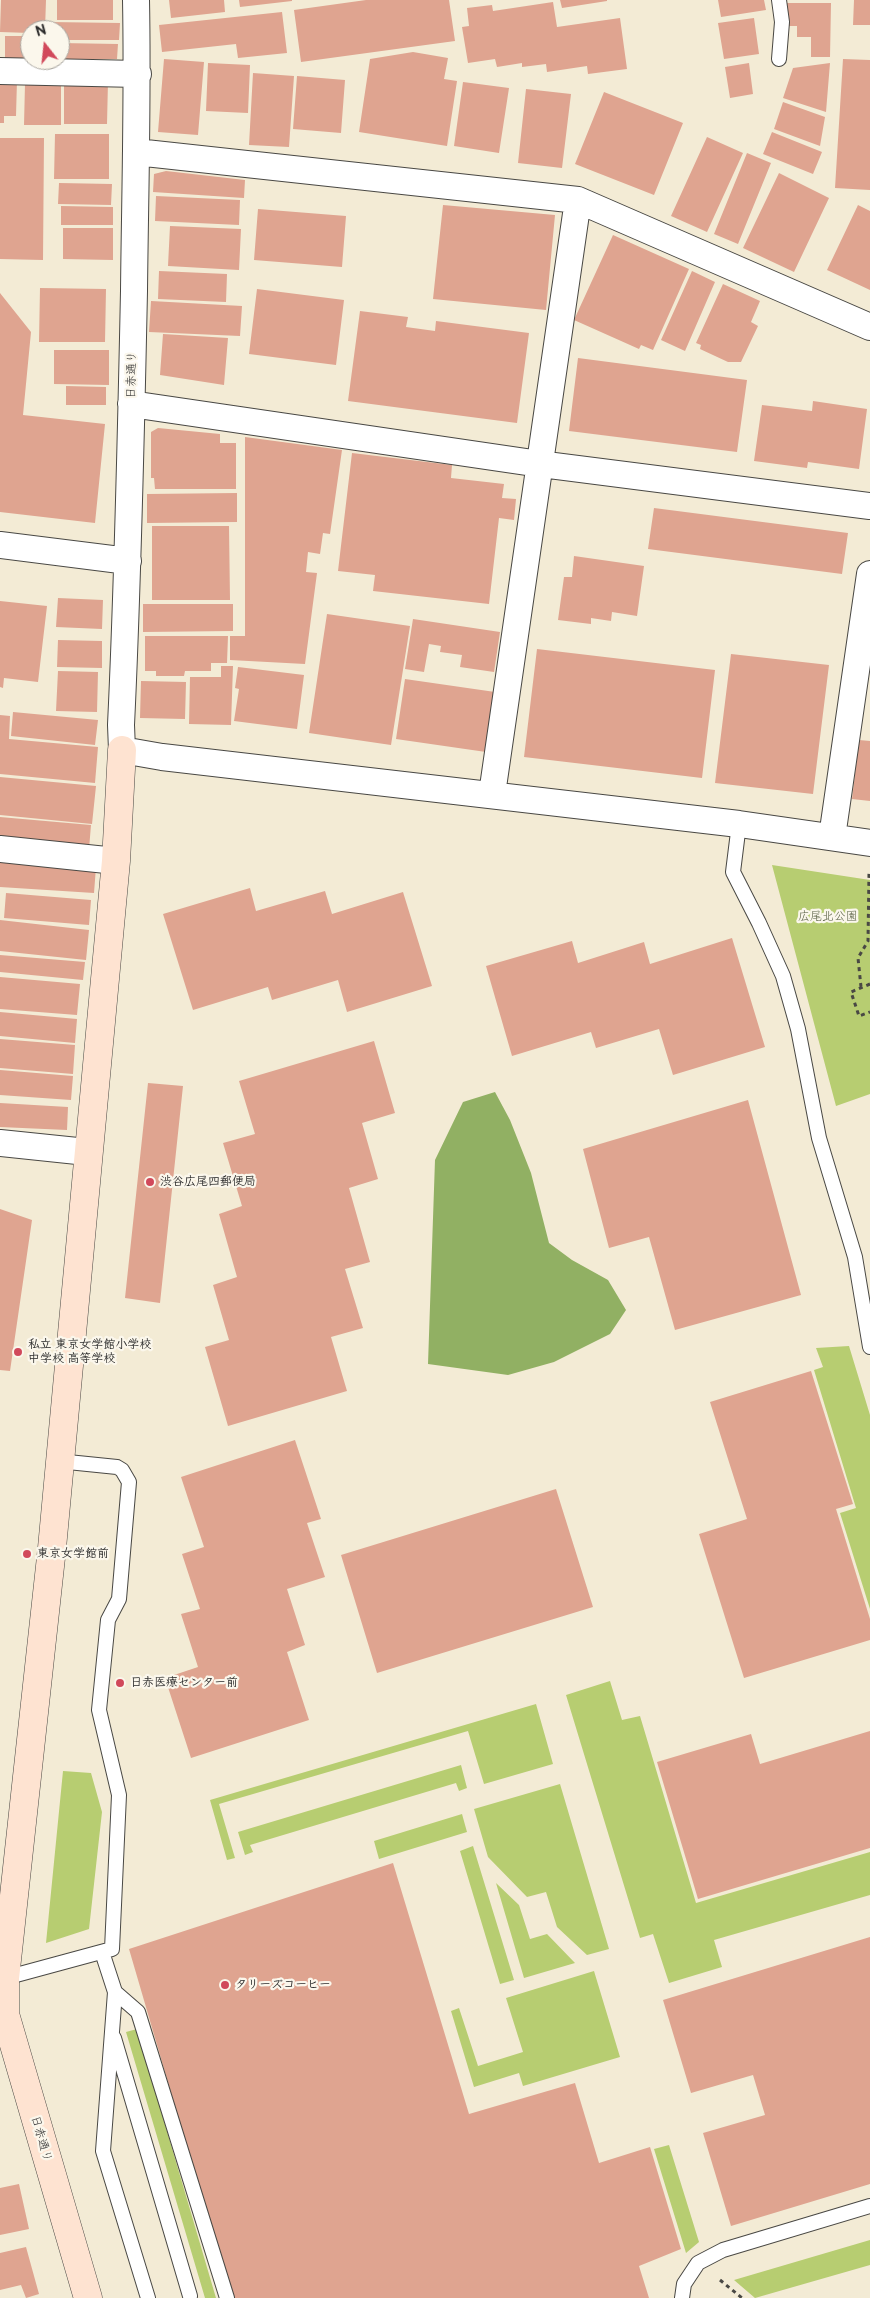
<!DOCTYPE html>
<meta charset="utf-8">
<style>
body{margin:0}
#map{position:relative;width:870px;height:2298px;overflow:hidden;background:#f3ebd5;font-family:"Balsamiq Sans",sans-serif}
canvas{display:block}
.north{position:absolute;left:20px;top:20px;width:50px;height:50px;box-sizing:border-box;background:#fbf7ec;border:1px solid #a8a59f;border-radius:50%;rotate:344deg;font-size:14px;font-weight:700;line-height:20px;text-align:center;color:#2b2b2b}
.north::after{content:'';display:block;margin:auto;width:18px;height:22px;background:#d1495b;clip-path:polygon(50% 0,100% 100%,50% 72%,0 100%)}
</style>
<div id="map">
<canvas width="870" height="2298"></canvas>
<div class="north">N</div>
</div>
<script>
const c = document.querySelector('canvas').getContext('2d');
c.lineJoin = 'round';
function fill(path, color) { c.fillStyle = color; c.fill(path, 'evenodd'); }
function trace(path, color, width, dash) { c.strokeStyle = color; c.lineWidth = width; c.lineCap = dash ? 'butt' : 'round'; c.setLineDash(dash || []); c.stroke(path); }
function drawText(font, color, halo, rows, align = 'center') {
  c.font = font + ' "Balsamiq Sans","Klee One",sans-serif'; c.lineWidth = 4.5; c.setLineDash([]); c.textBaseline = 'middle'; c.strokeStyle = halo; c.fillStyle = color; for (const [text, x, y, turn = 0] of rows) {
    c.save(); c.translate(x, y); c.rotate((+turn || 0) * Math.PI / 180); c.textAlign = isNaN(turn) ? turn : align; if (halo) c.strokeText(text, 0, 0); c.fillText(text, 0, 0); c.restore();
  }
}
const green = new Path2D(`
 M772,865L870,880V1094L836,1106Z
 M849,1346L870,1415V1609L840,1513L856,1508L814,1370L823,1367L816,1348Z
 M610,1681L622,1720L640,1716L696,1903L870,1852V1895L714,1940L722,1967L669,1983L653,1934L640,1938L566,1695Z
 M536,1704L553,1764L484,1784L468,1731L219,1804L235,1858L227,1860L210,1800Z
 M461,1765L467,1788L459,1791L456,1783L250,1845L253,1852L245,1855L238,1832Z
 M63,1771L91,1773L102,1812L89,1929L46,1943Z
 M560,1784L609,1949L587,1955L557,1927L546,1892L527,1897L488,1857L474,1809Z
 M462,1814L467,1832L379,1859L374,1841Z
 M473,1846L514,1980L500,1984L460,1851Z
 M496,1883L519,1905L530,1939L547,1934L575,1963L524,1978Z
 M594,1971L620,2057L523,2086L519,2073L474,2087L451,2011L459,2008L478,2066L523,2052L506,1998Z
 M137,2029L216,2298H205L126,2032Z
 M669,2145L699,2242L686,2253L654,2149Z
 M870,2240V2265L755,2298L734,2280Z`);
const forest = new Path2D(`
 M495,1092L510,1120L531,1173L549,1243L572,1260L608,1280L626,1310L610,1334L554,1362L508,1375L428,1364L435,1160L463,1102Z`);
const building = new Path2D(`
 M1,0H46L45,30H30V33L0,32Z
 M57,0H113V20H57Z
 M169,0H224L225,12L171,18Z
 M239,0H292V1L240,7Z
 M366,0H449L455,41L301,62L294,10Z
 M560,0H607V1L562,8Z
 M718,0H764L766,10L721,17Z
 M854,0H870V25H853Z
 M553,2L557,27L620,18L627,69L588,74L587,66L547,72L546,64L522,67V63L497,67L495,59L468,63L462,27L469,26L467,8L492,5L493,11Z
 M787,3H831L830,57H811V37H797V26H787Z
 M282,12L287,53L238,58L236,44L162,52L159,25Z
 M754,18L759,54L724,59L718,23Z
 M50,22L120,23L119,40H60V30H50Z
 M5,36H30V59H5Z
 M60,43L118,44L117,59H60Z
 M413,52L448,58L444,79L457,81L447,146L359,132L370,59Z
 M164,59L204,62L198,135L158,132Z
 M843,59L870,60V190L835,188Z
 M208,63L250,65L248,113L206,111Z
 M749,63L753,94L730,98L725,67Z
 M830,63L826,112L783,98L793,68Z
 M253,73L294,76L289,147L249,145Z
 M297,76L345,80L341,133L293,129Z
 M0,80H17L16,116H4V123H0Z
 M64,81H108L107,124H64Z
 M463,82L509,88L499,153L454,146Z
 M25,84L61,85V125H24Z
 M526,89L571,94L562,168L518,163Z
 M604,92L683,123L654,195L575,164Z
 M783,102L825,117L820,146L774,129Z
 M772,132L822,152L813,174L763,154Z
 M55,134H109V179H54Z
 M707,137L743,153L707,232L671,216Z
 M0,138H44L43,260L0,259Z
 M747,153L771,163L738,244L714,234Z
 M166,171L245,180L244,198L153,192L154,174Z
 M779,173L829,198L794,272L743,248Z
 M59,183L112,184L111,205L58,204Z
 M156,196L240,200L239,225L155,221Z
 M443,205L555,215L546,310L433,299Z
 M858,205L870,211V290L827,270Z
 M61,206L113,207V225H61Z
 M258,209L346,216L342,267L254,260Z
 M170,226L241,229L239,270L168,266Z
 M63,228H113V260L63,259Z
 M613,235L689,269L653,350L641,345L639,349L574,320Z
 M159,271L227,274L226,302L158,299Z
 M692,271L715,282L685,351L661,340Z
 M723,284L760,301L751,322L758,326L741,362H728L700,349L701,345L696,343Z
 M40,288L106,289L105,342H39Z
 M257,289L344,300L336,365L249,354Z
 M0,293L31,332L23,415L105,424L95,523L0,512Z
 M151,301L242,306L240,336L149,332Z
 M360,311L408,317L406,327L435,331L436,321L529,333L517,423L348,401Z
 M163,334L228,338L224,385L160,375Z
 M54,350H109V385L54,384Z
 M578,358L747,380L737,452L569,431Z
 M66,386L106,387V405H66Z
 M813,401L867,409L859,469L808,462L807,468L754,461L762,405L812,411Z
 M158,428L220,434V443H236V489H155L154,478H151V432Z
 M245,437L342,450L330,534L323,533L320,554L308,552L306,572L317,573L305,664L230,660V636H245Z
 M352,453L452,465L451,478L504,484L502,498L516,499L514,520L499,518L489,604L373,591L375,575L338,571Z
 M237,493V522L147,523V494Z
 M654,508L848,533L842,574L648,549Z
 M152,526H229L230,600H152Z
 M574,556L644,566L637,616L612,612L611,621L591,618V624L558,620L564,577H572Z
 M58,598L103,600L102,629L56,627Z
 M0,601L47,606L38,682L4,678L3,688L0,687Z
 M143,604H233V631L143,632Z
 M327,614L410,626L391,745L309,733Z
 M413,619L500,632L494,672L460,667L462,655L440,652L441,646L429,644L424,672L405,669Z
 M145,636H228L227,663H211V671H185L184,676H156V671H145Z
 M58,640L102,641V668L57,667Z
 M537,649L715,670L702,778L524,757Z
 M731,654L829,665L813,794L715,783Z
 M221,666H233L231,725L189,724L190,677H221Z
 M238,667L304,675L297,729L234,721L239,689L235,688Z
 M58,671L98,672L97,712L56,711Z
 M405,679L495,692L486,752L396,739Z
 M141,681L186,682L185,719L140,718Z
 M13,712L98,720L95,745L11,736Z
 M0,715L10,716L9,739L98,747L95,783L0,774Z
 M859,740L870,741V801L852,799Z
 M0,777L96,786L92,824L0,815Z
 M0,817L91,825L89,849L0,841Z
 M0,861L96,867L94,893L0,887Z
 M250,888L256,911L325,891L332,914L403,892L432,986L347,1012L338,980L272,1000L268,987L193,1010L163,914Z
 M6,893L91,900L89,925L4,918Z
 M0,920L89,930L86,960L0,951Z
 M732,938L765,1047L673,1075L659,1029L596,1048L591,1032L512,1056L486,966L572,941L578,963L644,942L650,964Z
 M0,955L85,962L83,980L0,972Z
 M0,977L80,984L77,1015L0,1009Z
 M0,1012L77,1019L75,1043L0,1036Z
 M0,1039L75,1045L73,1074L0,1068Z
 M374,1041L395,1113L362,1123L378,1179L349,1188L370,1262L345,1269L363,1328L331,1337L347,1391L228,1426L205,1347L229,1340L213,1285L237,1277L219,1214L242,1206L223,1143L255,1134L239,1081Z
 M0,1070L73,1076L71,1100L0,1095Z
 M148,1083L183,1086L160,1303L125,1298Z
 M748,1100L801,1295L675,1330L649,1237L609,1248L583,1149Z
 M0,1103L68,1107L67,1130L0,1127Z
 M0,1209L32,1220L10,1371L0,1370Z
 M811,1371L853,1504L836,1509L870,1619V1640L744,1678L699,1534L747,1519L710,1402Z
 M295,1440L321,1519L307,1523L325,1577L287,1589L305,1645L287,1652L309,1720L191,1758L165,1678L198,1667L181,1614L200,1609L182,1554L204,1547L181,1477Z
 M556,1489L593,1607L377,1673L341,1555Z
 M870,1731V1848L698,1899L657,1762L751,1734L760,1764Z
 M393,1863L469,2114L575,2083L599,2163L650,2147L681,2249L639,2266L649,2298H231L129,1949Z
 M870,1937V2184L731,2226L703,2133L765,2115L753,2075L691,2093L663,2000Z
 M19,2184L29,2229L0,2235V2188Z
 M26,2247L39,2294L26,2298L21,2285L0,2290V2253Z`);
const path = new Path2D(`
 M870,984L851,992L859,1016L870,1012
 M861,987L858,958L868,941L869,873
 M720,2280L742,2298`);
const lane = new Path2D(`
 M779,0L782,22L779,59
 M739,824L733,872L759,923L783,976L798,1029L819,1138L855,1257L870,1347
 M102,1952L115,1992L103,2151L148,2298
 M5,1978L112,1949L119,1795L99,1710L108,1620L119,1599L129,1482L122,1470L117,1467L58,1461
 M115,1992L138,2012L227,2298
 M114,2038L190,2296
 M682,2298L684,2284L698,2263L723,2250L870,2206`);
const street = new Path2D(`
 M136,0C138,97 135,194 134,291C131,436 128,580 121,725L122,750L162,757L739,824L870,843
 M0,71L138,74
 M136,152L578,200L870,327
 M131,404L540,464L870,506
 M0,545L128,561
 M492,794L578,200
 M832,837L870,574
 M0,849L116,861
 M0,1143L87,1152`);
const secondary = new Path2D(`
 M88,2298L5,2014V1978L52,1548L116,861L122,750`);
const markers = [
 [150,1182,5,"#d1495b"],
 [18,1352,5,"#d1495b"],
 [27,1554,5,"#d1495b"],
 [120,1683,5,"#d1495b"],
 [225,1985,5,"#d1495b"]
];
const streetNames = [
 ["日赤通り",132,375,-89],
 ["日赤通り",41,2139,74]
];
const parkNames = [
 ["広尾北公園",828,917]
];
const poiNames = [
 ["渋谷広尾四郵便局",160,1182],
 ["私立 東京女学館小学校",28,1345],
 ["中学校 高等学校",28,1359],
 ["東京女学館前",37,1554],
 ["日赤医療センター前",130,1683],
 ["タリーズコーヒー",235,1985]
];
fill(green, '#b7cd71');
fill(forest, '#91b063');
fill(building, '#dfa490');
trace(lane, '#494844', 16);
trace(street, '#494844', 28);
trace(secondary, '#494844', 29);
trace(path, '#494844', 3, [4, 4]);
trace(lane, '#fff', 14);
trace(street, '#fff', 26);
trace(secondary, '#fee3d1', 28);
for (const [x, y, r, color] of markers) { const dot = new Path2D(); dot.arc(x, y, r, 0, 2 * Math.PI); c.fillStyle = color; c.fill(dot); trace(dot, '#fbf7ec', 2); }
drawText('12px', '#2b2b2b', '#fbf7ec', streetNames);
drawText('12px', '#555c40', '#fbf7ec', parkNames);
drawText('bold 12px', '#2b2b2b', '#fbf7ec', poiNames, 'left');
</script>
